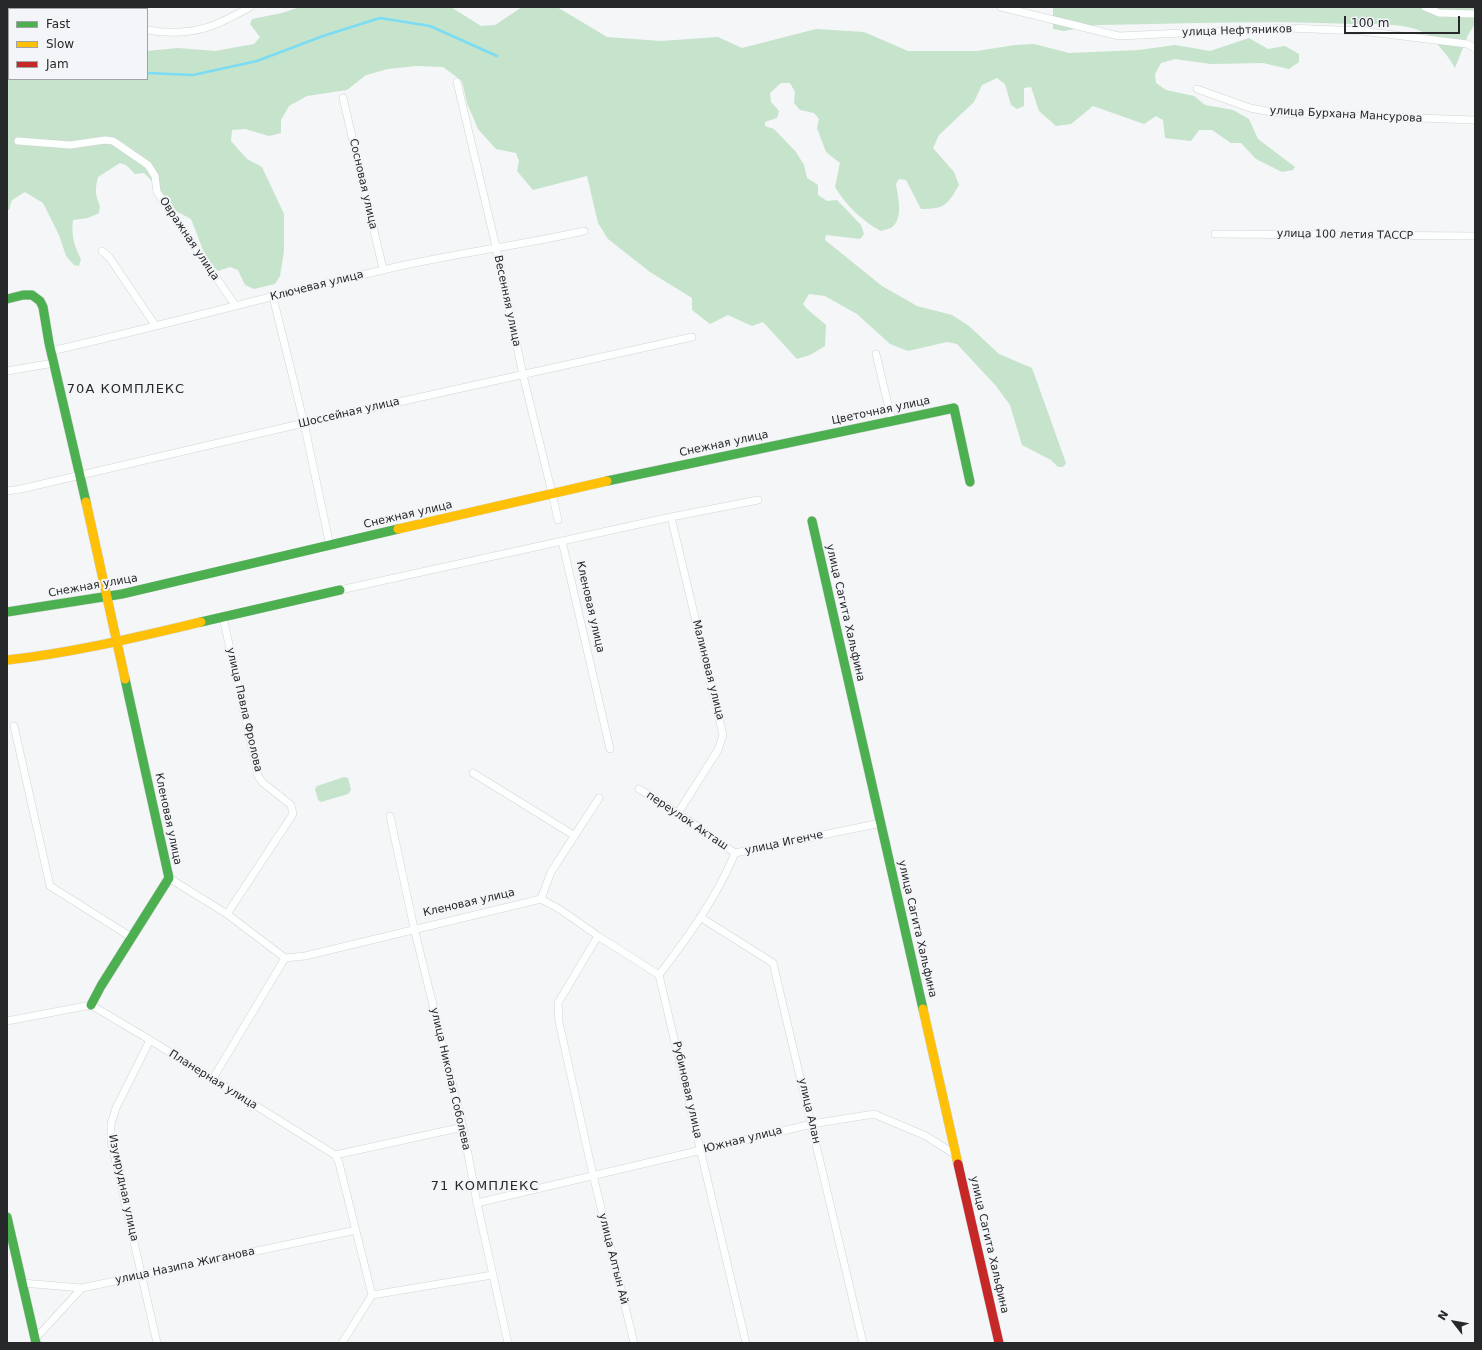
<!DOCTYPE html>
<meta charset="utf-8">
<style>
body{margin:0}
#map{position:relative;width:1482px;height:1350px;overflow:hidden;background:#f4f6f8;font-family:"DejaVu Sans",sans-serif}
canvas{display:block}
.frame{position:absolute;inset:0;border:8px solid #272829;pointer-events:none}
.legend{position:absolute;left:8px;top:8px;width:140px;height:72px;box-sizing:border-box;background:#f3f5f9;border:1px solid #a1a3a6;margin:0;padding:5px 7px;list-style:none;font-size:12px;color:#272829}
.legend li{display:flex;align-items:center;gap:8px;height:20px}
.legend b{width:20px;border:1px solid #a1a3a6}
.north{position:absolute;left:1434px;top:1302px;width:40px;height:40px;-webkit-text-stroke:3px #f3f5f9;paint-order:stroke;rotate:301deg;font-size:11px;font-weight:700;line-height:16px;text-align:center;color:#272829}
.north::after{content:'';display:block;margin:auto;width:14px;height:18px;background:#272829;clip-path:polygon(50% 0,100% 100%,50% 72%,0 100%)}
.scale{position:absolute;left:1344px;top:16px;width:116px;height:18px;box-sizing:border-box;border:2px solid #272829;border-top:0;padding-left:5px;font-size:12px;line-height:14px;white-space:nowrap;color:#272829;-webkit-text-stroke:3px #f3f5f9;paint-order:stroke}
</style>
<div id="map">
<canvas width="1482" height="1350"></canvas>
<div class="frame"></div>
<ul class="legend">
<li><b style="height:5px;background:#4caf50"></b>Fast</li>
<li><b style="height:5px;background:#ffc107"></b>Slow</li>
<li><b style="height:5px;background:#c62828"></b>Jam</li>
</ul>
<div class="north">N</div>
<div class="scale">100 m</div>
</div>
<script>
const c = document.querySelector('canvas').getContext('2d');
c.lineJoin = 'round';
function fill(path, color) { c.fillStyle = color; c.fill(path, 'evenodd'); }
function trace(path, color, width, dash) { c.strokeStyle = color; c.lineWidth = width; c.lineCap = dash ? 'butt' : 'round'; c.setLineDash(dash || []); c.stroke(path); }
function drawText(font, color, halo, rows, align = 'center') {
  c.font = font + ' "DejaVu Sans",sans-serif'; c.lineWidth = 4; c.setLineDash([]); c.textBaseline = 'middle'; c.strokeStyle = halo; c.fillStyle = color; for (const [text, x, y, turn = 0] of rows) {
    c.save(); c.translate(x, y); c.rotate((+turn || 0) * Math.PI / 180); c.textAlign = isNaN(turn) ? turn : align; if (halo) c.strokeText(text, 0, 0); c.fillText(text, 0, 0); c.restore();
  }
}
const green = new Path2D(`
 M300,7H451L481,26L495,25L522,7H557L607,37L661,41L718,37L742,48L816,29L864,32L908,51H977L1015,45L1034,44L1069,53L1139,50L1175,45L1210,51L1249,38L1268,49L1285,46L1299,54V62L1289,69L1263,63L1211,64L1175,59L1161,63L1155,74L1156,83L1166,90L1194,96L1205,105L1233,110L1249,119L1258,139L1295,167L1293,170L1282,172L1256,159L1241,143H1231L1212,130H1199L1191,141L1165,138L1163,120L1156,116L1144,124L1093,106L1071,124L1056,126L1039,111L1031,87L1024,88V106L1017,109L1011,105L1005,84L997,78L982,85L974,102L939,135L933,148L954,172L959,185C947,205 945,209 921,209L906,180L899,179L896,184C898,197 904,219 891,228C888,229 884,230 881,231C863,222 846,205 835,187L840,163L826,152L817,128L819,119L814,113L800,110L794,103L795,92L790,83H781L770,93L771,102L779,111L777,118L765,122V126L774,129L796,152L804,165L807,178L818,185V195L827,201L837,200L861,225L864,234L860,239L826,235L825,240L882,286L917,306L952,315L969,326L999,354L1032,368L1066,463L1063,467H1058L1051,460L1022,445L1010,405L996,386L957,344L947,342L908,351L890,344L857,314L825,296L809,294L803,304L807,309L826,325L825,346L810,355L797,359L763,322L752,326L728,315L710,324L692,310V298L650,272L608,239L598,223L587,176L533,190L517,171L519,161L516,153L496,149L478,129L467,103L462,81L443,67L416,66L388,69L366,75L347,90L307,96L289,106L281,120V133L269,136L245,129L232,130L231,141L247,159L262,167L284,214V251L280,276L275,284L254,289L245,285L238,270L230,267L218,271L207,260L191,219L176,211L150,179L144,173L135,174L126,165L120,163L98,177C95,188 95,196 100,206L99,213L88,218L73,220C71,235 74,246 81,259L79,266L74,265L66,256L59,235L43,203L25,192L12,200L9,210H7V73H9V79H147V51L178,48L215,51L254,44L260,37L250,24L252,19L282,13Z
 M1053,7H1475V24L1468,35L1455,68C1450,58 1433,37 1423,32C1402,22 1374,25 1351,24C1267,20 1182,24 1097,25L1064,31L1053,29Z
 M344,777L348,778L351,790L348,794L321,802L318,800L315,789L317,786Z`);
const stream = new Path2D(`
 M7,53L9,52
 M147,73L193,75L257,61L323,36L380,18L430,26L497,56`);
const street = new Path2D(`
 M1001,7L1119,36L1288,28L1362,31L1467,44L1475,48
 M1425,7L1439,13L1475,14
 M7,24L9,23
 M147,30C168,34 194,33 214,25C227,20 239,13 250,7
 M457,82L496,247L523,375L552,493L558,520
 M1197,89L1250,108L1277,113L1475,120
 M343,98L383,269
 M18,141L70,145L105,140L113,141L148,165L155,176L157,192L235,305
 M1215,234L1475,236
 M102,251L109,257L155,325
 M273,297L304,423L330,546
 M51,351C162,326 272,295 383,270C449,254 518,246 584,231
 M876,354L892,421
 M7,371L54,363
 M7,491L21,489L304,423L692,337
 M671,517L723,735L718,750L678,813
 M562,541L610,749
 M340,590L671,517L758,500
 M223,617L258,776L262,782L291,805L293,814L227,914
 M14,726L50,886L131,937
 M473,773L575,836
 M639,789L678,813L735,853
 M390,816L414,928L463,1127L477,1203L508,1343
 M735,853L881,823
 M169,878L227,914L285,958L212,1080
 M541,899L561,910L598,936L659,975L746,1343
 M541,899L551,872L599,798
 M700,917L773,963L863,1343
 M598,936L558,1003L559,1022L593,1175L634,1343
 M285,958L305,956L541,899
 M659,975C688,937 717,897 735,853
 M7,1021L91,1005L150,1040L335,1155
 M150,1040L116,1108L111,1124V1141L157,1343
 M335,1155L339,1163L372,1295
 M335,1155L463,1127
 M477,1203L812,1124L874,1114L926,1136L956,1155
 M22,1283L82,1288
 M372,1295L492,1275
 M35,1339L82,1288L356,1230
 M342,1343L372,1295`);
const fast = new Path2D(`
 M7,299L23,295H32L40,301L43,307L49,343L86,502
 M607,481L954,408L970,482
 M812,521L923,1009
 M7,612L122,594L398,529
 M201,622L340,590
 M91,1005L101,986L169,878L125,679
 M7,1217L36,1343`);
const slow = new Path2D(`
 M86,502L125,679
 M398,529L607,481
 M7,660C73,653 137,637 201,622
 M923,1009L958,1164`);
const jam = new Path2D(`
 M958,1164L999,1343`);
const streetNames = [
 ["улица Нефтяников",1237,31,-2],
 ["улица Бурхана Мансурова",1346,115,3],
 ["Сосновая улица",363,184,77],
 ["улица 100 летия ТАССР",1345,235,1],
 ["Овражная улица",189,239,56],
 ["Ключевая улица",317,286,-14],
 ["Весенняя улица",507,301,78],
 ["Цветочная улица",881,411,-12],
 ["Шоссейная улица",349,413,-13],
 ["Снежная улица",724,444,-12],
 ["Снежная улица",408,515,-13],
 ["Снежная улица",93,586,-10],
 ["Кленовая улица",590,607,77],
 ["улица Сагита Хальфина",845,613,77],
 ["Малиновая улица",708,670,76],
 ["улица Павла Фролова",244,710,77],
 ["Кленовая улица",168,819,78],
 ["переулок Акташ",687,821,34],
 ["улица Игенче",784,843,-12],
 ["Кленовая улица",469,903,-13],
 ["улица Сагита Хальфина",917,929,77],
 ["улица Николая Соболева",450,1079,77],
 ["Планерная улица",213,1080,32],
 ["Рубиновая улица",687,1090,77],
 ["улица Алан",809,1111,77],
 ["Южная улица",743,1140,-14],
 ["Изумрудная улица",123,1188,78],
 ["улица Сагита Хальфина",989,1245,77],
 ["улица Алтын Ай",613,1259,76],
 ["улица Назипа Жиганова",185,1266,-12]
];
const quarterNames = [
 ["70А КОМПЛЕКС",126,390],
 ["71 КОМПЛЕКС",485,1187]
];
fill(green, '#c6e3cb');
trace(stream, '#7bdcf4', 2.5);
trace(street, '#d2d4d5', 8);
trace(fast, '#d2d4d5', 10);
trace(slow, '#d2d4d5', 10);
trace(jam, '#d2d4d5', 10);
trace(street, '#fdfefe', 7);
trace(fast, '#4caf50', 9);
trace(slow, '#ffc107', 9);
trace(jam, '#c62828', 9);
drawText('11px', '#272829', '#f3f5f9', streetNames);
c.letterSpacing = '1px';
drawText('13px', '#272829', '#f3f5f9', quarterNames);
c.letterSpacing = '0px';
</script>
